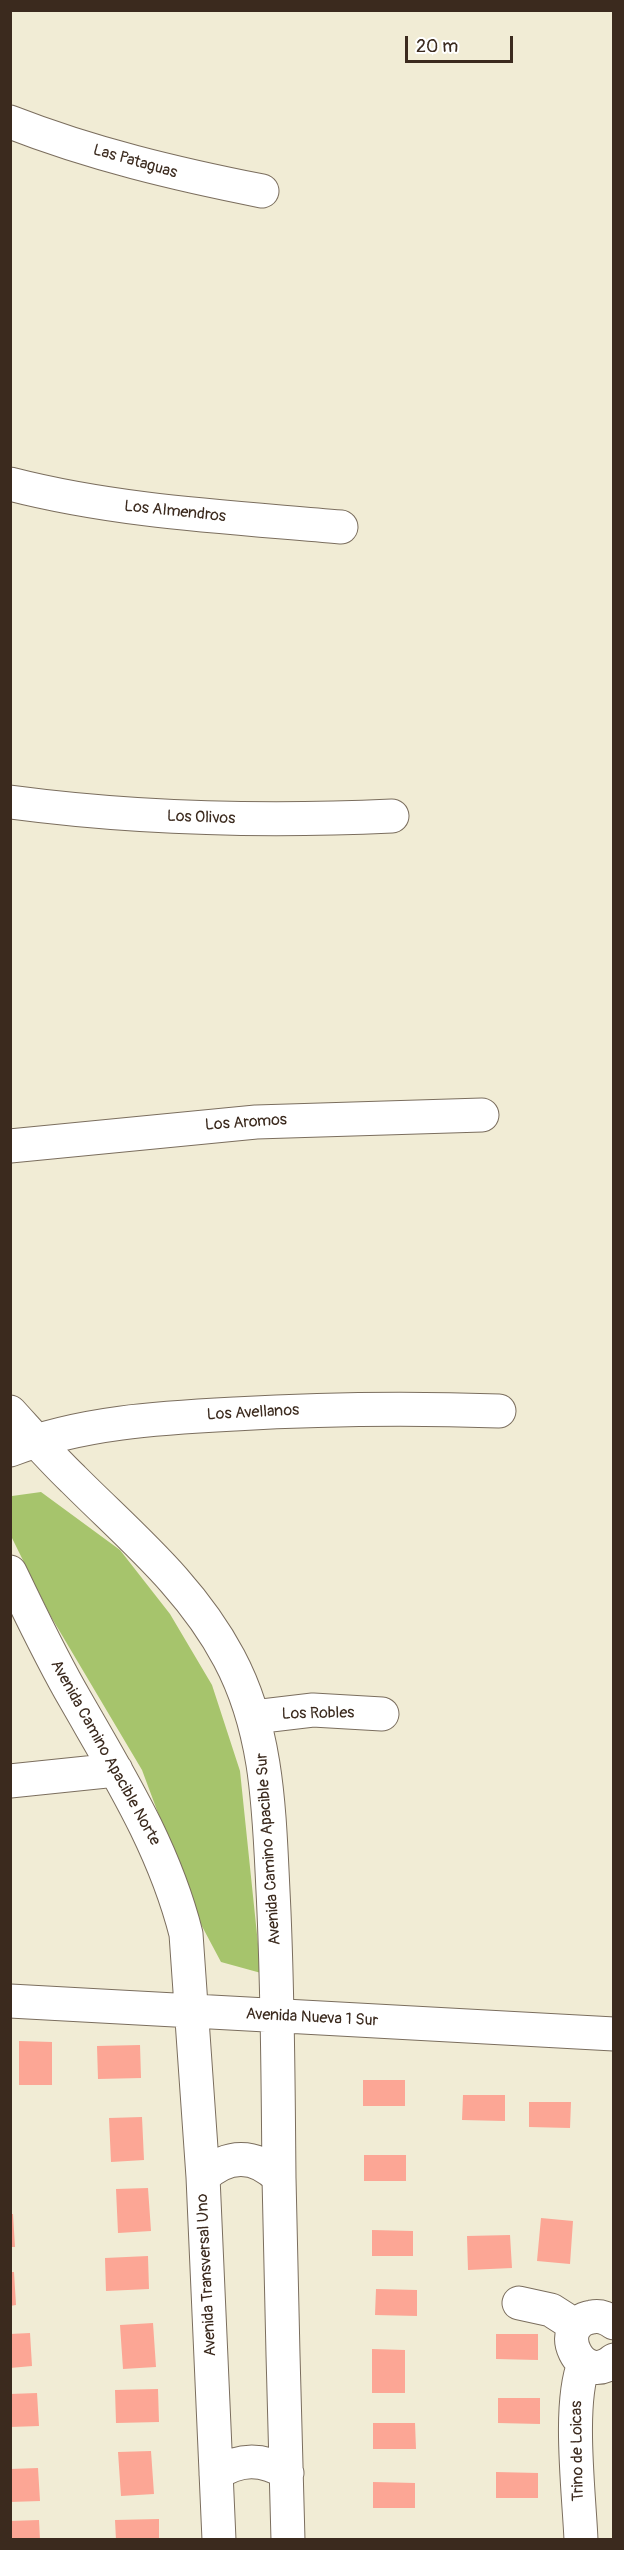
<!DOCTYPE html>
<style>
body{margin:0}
#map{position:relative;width:624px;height:2550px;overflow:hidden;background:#f1ecd5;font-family:Pangolin,sans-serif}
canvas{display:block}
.frame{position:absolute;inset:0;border:12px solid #3b2a1e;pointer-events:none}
.scale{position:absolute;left:405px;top:36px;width:108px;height:27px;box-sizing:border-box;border:3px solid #3b2a1e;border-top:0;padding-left:8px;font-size:18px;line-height:21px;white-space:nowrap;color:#3b2a1e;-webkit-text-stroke:4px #fff;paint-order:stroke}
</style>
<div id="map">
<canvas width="624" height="2550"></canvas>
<div class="frame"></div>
<div class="scale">20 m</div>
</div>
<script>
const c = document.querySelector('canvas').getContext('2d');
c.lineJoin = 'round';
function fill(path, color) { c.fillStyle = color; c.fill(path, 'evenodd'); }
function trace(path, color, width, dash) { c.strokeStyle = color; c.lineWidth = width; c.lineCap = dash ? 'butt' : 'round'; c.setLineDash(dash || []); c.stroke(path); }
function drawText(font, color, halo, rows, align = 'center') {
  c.font = font + ' Pangolin,sans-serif'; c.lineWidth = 4.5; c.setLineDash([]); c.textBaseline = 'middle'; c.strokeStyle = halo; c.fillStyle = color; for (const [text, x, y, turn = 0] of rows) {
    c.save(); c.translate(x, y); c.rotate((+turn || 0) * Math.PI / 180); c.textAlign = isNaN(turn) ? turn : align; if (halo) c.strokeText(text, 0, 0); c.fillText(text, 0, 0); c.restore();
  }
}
const green = new Path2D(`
 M41,1492L120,1550L170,1614L212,1685L240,1771L261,1973L221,1962L196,1915L142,1770L50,1615L11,1536L12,1496Z`);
const building = new Path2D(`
 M19,2041L52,2042V2085H19Z
 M140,2045L141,2078L98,2079L97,2046Z
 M363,2080H405V2106H363Z
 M463,2095H505V2121L462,2120Z
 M529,2102H571L570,2128L529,2127Z
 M142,2117L144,2160L111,2162L109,2118Z
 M364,2155H406V2181H364Z
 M148,2188L151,2231L118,2233L116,2189Z
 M10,2214H13L15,2247H10Z
 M541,2218L573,2221L570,2264L537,2261Z
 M372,2230L413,2231V2256H372Z
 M510,2235L512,2268L468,2270L467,2236Z
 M148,2256L149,2289L106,2291L105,2258Z
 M10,2272H14L16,2305L10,2306Z
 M376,2289L417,2290V2316L375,2315Z
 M153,2323L156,2367L123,2369L120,2325Z
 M30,2333L32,2366L10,2368V2334Z
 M496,2334H538V2360L496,2359Z
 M372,2349L405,2350V2393H372Z
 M158,2389L159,2422L116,2423L115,2390Z
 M37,2393L39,2426L10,2427V2394Z
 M498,2398H540V2424L498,2423Z
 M373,2423H415L416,2449H373Z
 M151,2451L154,2494L121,2496L118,2452Z
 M38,2468L40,2501L10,2502V2469Z
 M496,2472L538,2473V2498H496Z
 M373,2482L415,2483V2508H373Z
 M159,2519V2540H116L115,2520Z
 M39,2520L40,2540H10V2521Z`);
const minor = new Path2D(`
 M10,122C92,154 176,174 262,191
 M10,484C119,512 229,517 341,527
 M10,802C138,819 264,822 392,816
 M10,1146L256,1122L482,1115
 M10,1412C31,1435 51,1458 73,1479C130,1536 191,1586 229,1658C268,1731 269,1810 273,1891C278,1987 278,2082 279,2178C281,2299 285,2419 288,2540
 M10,1450C82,1422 159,1418 235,1414C323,1409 411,1408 499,1411
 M10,1572C31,1615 51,1658 75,1699C119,1776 164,1847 186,1934L203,2177L219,2540
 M254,1717L313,1710L382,1714
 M10,1781L116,1770
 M10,2001L614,2034
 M203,2177C227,2154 255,2153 279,2178
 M519,2303L551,2310L576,2326
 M614,2323C607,2318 600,2315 592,2317C550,2324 581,2389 614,2360
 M216,2474C240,2458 262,2458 287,2473
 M581,2540C579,2493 568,2404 584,2364`);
const streetNames = [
 ["Las Pataguas",135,162,16],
 ["Los Almendros",175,512,6],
 ["Los Olivos",201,818,2],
 ["Los Aromos",246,1123,-4],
 ["Los Avellanos",253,1413,-3],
 ["Los Robles",318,1714,-1],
 ["Avenida Camino Apacible Norte",105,1753,61],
 ["Avenida Camino Apacible Sur",269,1849,-94],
 ["Avenida Nueva 1 Sur",312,2018,3],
 ["Avenida Transversal Uno",207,2275,-93],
 ["Trino de Loicas",578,2451,-91]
];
fill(green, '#a6c46c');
fill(building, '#fca695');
trace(minor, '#7b6e5e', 35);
trace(minor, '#fff', 33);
drawText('16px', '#3b2a1e', '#fff', streetNames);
</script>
